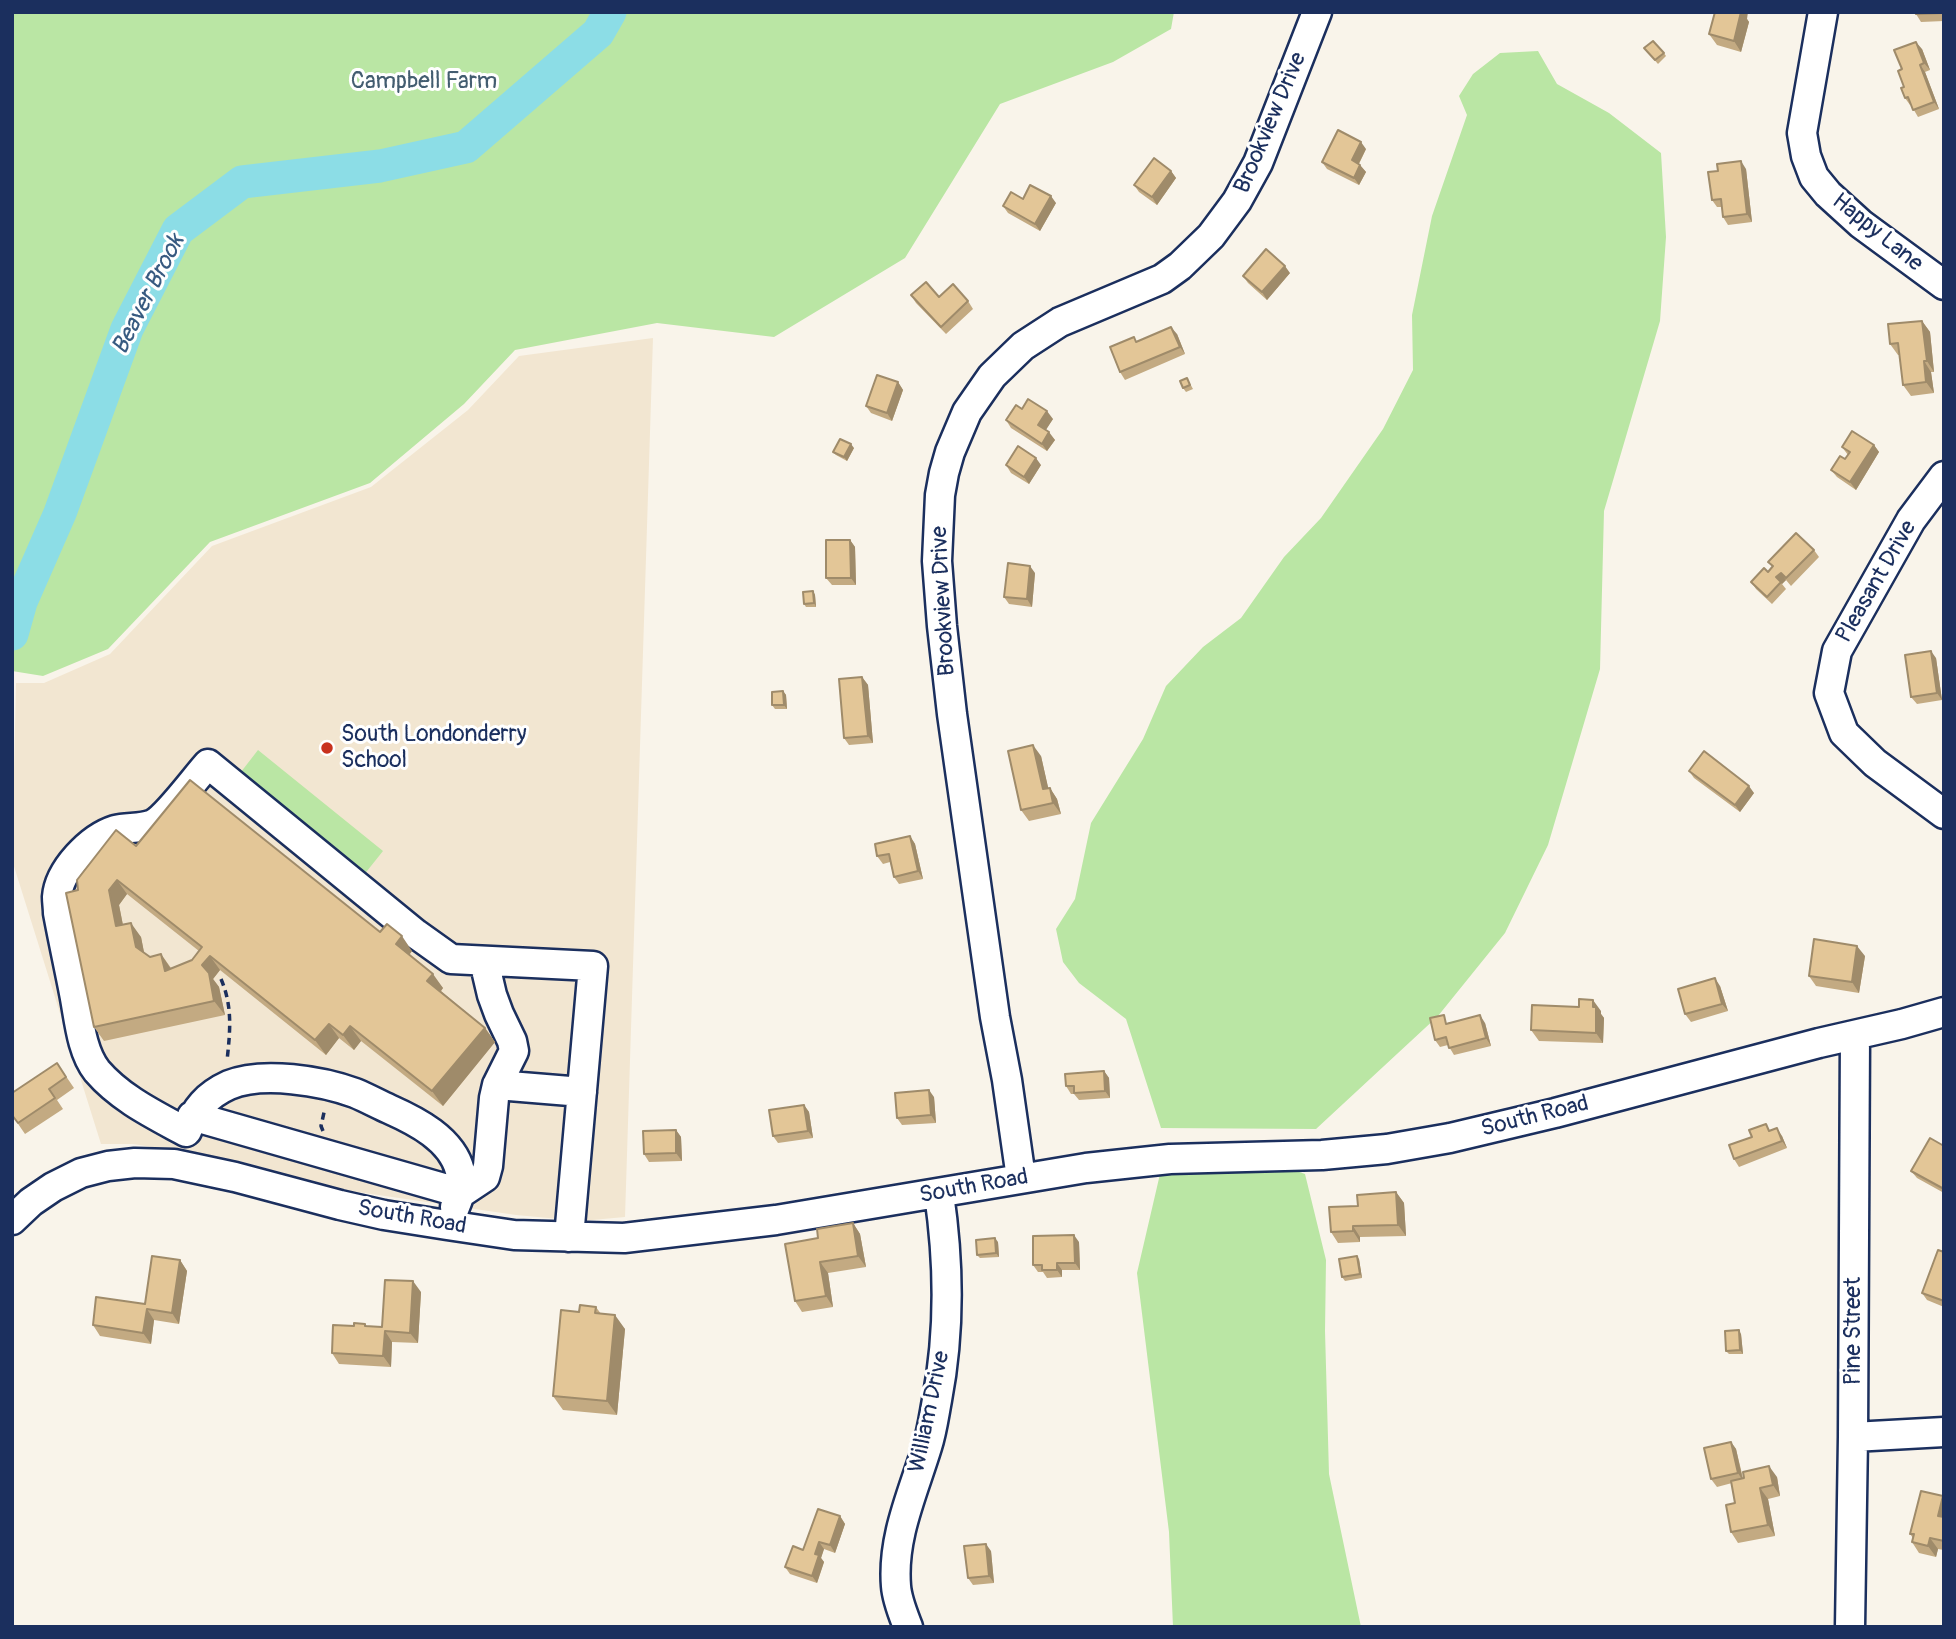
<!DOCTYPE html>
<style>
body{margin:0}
#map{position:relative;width:1956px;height:1639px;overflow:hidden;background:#f9f4ea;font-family:Pangolin,sans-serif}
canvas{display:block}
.frame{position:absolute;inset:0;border:14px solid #1b2f5e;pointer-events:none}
</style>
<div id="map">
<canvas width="1956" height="1639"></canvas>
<div class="frame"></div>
</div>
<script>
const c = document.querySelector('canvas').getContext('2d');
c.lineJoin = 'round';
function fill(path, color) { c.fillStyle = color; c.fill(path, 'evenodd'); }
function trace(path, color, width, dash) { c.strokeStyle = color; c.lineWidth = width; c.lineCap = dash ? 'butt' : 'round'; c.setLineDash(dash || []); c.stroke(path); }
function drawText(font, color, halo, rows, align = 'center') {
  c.font = font + ' Pangolin,sans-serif'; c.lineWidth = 6; c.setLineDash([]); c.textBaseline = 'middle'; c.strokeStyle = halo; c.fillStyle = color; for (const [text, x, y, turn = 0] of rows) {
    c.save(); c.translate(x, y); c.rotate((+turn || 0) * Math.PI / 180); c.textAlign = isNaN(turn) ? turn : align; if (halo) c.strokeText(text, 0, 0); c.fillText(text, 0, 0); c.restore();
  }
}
const built = new Path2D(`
 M653,338L625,1217L581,1221L516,1215L344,1190L235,1160L133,1144H101L12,860L16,683H44L110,654L212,546L371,487L468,410L519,356Z`);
const green = new Path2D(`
 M12,12H1174L1171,29L1113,62L1000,104L905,258L774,337L657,323L515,350L464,404L370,483L210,542L108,649L43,676L12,671Z
 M1538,51L1557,84L1609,113L1661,153L1666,237L1660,321L1604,511L1600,669L1548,845L1505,933L1438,1016L1316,1129L1161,1128L1126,1019L1079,983L1063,962L1056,929L1075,899L1091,823L1143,739L1166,686L1203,647L1241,618L1284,557L1321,518L1383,429L1413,370L1412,315L1432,216L1467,115L1459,96L1473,74L1500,53Z
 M258,750L383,851L351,891L227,790Z
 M1288,1168L1305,1174L1326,1260L1325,1331L1329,1474L1361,1627H1173L1169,1532L1137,1273L1160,1174Z`);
const river = new Path2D(`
 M12,634L21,602L60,513L127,329L178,230L242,182L380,166L466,147L598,33L610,12`);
const path = new Path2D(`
 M221,979C233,1007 230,1032 227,1061
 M323,1131L321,1126L325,1108`);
const minor = new Path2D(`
 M1823,12L1802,133L1806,156L1814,177L1828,194L1861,224L1944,285
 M1944,476L1911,520L1837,651L1829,693L1844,733L1875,763L1944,814
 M497,1085L582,1092
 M192,1116L461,1193L485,1177L488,1166L494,1098L497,1085L514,1051L512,1041L499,1014L492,995L484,961
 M187,1131C195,1109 207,1095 229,1085C263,1071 322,1081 355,1093C367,1098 378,1104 389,1109C416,1121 452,1139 460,1171C464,1184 460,1195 455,1207
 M186,1132C155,1115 121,1099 97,1071C81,1051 79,1018 74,993C69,967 63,940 58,913C58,908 57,902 57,897C59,870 90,838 115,830C127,827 142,829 153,824C167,817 196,777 208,764L416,934L451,959L593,966L569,1237
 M1021,1178L1007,1080L995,1017L952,714L942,626L937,561L940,495L944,473L950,452L967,412L992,376L1023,346L1060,322L1162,279L1180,266L1211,236L1237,201L1258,163L1317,12
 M12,1220L31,1202L53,1187L81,1173L108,1166L135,1163L174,1164L235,1177L340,1205L384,1215L447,1225L514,1235L624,1238L776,1220L1086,1168L1170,1159L1322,1155L1387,1149L1450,1138L1555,1113L1819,1043L1902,1024L1944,1012
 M1853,1437L1944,1432
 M908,1627C903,1614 897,1600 896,1586C892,1537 913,1493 927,1447C932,1432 934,1416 937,1400C950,1332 949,1262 939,1194
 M1850,1627L1853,1437L1855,1036`);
const wall = new Path2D(`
 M1944,12V21L1921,22L1916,14Z
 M1747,19L1749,22L1741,52L1717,45L1709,34Z
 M1644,48L1664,53L1666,56L1658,64Z
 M1922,49L1930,70L1925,72L1939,109L1918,117L1911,105H1910L1905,98L1902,69Z
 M1366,149L1359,164L1366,172L1359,185L1327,169L1322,162Z
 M1746,169L1752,222L1728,225L1723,217L1722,207H1717L1712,200Z
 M1171,171L1176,178L1157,205L1139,192L1134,185Z
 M1023,199L1056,203L1040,231L1008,213L1003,206Z
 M1290,273L1267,300L1248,283L1243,276Z
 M911,295L939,297L968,301L973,309L946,334L916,303Z
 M1922,321L1930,332L1934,372H1931L1934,393L1911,396L1903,385L1899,355H1898L1890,344Z
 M1177,334L1185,354L1125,380L1120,372L1137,342Z
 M1187,378L1193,389L1186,392L1183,388Z
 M898,382L903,390L892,421L871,413L866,406Z
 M1022,409L1053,419L1045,430L1055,440L1047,451L1011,428L1006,420Z
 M1874,445L1879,452L1856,490L1837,477L1831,470L1845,459L1848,455L1842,447Z
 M854,448L847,461L836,455L833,452Z
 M1006,465H1041L1029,484L1011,473Z
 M850,540L855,547L856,585H832L826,578Z
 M1814,550L1819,557L1791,586L1786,580L1782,584L1786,589L1772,604L1756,589L1751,582L1768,572L1772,567L1768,562Z
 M1035,573L1032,607L1009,604L1004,597Z
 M813,591L815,595L816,607H806L804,604Z
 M1936,658L1942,700L1917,704L1911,697Z
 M862,677L868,685L873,743L849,745L844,738Z
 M783,691L786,695L787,709H775L772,705Z
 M1041,756L1048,788H1050L1057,799L1061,814L1029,821L1021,810Z
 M1689,771L1754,793L1740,812L1694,778Z
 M910,836L915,844L923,879L899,884L894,877L890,862L883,864L877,856Z
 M136,846L380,932L412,951L409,955L443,988L441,991L485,1028L495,1042L443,1106L361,1041L354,1050L339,1038L326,1055L220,970L213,979L219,987L225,1015L104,1041L94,1027L78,890ZM127,894L199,951L192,960L171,968L161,954L150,957L144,953L141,937L123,925L119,905Z
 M1865,956L1859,993L1816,986L1809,976Z
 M1720,986L1728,1011L1691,1022L1685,1014Z
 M1601,1011V1014L1604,1018L1603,1043L1539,1041L1531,1030Z
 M1449,1022V1023H1485L1491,1046L1454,1055L1448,1045L1440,1047L1435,1040Z
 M57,1063L74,1088L57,1100L63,1109L25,1134L12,1115Z
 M1104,1071L1109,1078L1110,1098L1079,1100L1074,1094H1071L1066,1086Z
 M934,1097L936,1123L902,1125L897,1118Z
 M804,1105L809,1112L813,1138L778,1143L773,1136Z
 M676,1130L681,1137L682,1161L649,1162L644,1154Z
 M1771,1131L1782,1136L1787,1148L1739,1167L1734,1159Z
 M1944,1146V1193L1917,1178L1911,1171Z
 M1396,1192L1404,1203L1406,1236L1360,1237V1242L1338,1243L1331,1232L1358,1206Z
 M853,1223L860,1234L866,1267L828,1273L833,1307L802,1312L795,1301L818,1238Z
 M998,1242L999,1257L980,1258L977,1255Z
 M1079,1242L1080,1270H1062V1277L1047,1278L1043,1272H1038L1033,1265Z
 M1944,1252V1307L1927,1300L1922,1293Z
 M1359,1259L1362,1278L1345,1281L1342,1277Z
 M180,1260L187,1271L179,1324L154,1320L151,1344L100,1336L93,1325L145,1304Z
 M421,1292L418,1343L392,1342L391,1367L339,1364L332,1353L354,1326L365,1324L367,1326L382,1327Z
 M596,1307L601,1314L625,1329L617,1415L563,1410L553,1396L579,1312Z
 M1741,1334L1743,1354H1729L1726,1351Z
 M1731,1442L1736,1449L1743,1478L1777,1477L1780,1496L1768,1499L1775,1536L1738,1543L1731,1532L1735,1503L1732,1483L1717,1487L1711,1479Z
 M1944,1497V1550L1938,1549L1936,1557L1919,1553L1912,1542L1913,1538L1910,1534Z
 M840,1516L845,1524L835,1553L824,1549L821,1558L824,1562L817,1583L790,1574L785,1567Z
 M991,1551L994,1583L973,1585L968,1578Z`);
const shadedWall = new Path2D(`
 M1739,12H1748L1747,19L1749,22L1741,52L1734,41Z
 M1916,42L1922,49L1930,70L1924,63Z
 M1920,65L1925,72L1939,109L1934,102Z
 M1361,142L1366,149L1357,167L1352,160Z
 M1741,161L1746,169L1752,222L1747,214Z
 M1360,165L1366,172L1359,185L1354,178Z
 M1171,171L1176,178L1157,205L1152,197Z
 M1051,196L1056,203L1040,231L1035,224Z
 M1285,266L1290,273L1267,300L1262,292Z
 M1922,321L1930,332L1934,372L1927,361Z
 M1171,327L1177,334L1185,354L1180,347Z
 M1924,361L1931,372L1934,393L1926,382Z
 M898,382L903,390L892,421L887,413Z
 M1047,411L1053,419L1044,433L1038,425Z
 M1049,432L1055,440L1047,451L1042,444Z
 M851,444L854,448L847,461L844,457Z
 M1874,445L1879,452L1856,490L1850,482Z
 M1036,458L1041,465L1029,484L1024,477Z
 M850,540L855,547L856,585L851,578Z
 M1030,566L1035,573L1032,607L1027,599Z
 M1781,573L1786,580L1782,584L1776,577Z
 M813,591L815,595L816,607L814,603Z
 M1931,651L1936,658L1942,700L1937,693Z
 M862,677L868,685L873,743L868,736Z
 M783,691L786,695L787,709L784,705Z
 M1033,745L1041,756L1051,800L1043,789Z
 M1749,786L1754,793L1740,812L1735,805Z
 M1050,788L1057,799L1061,814L1053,803Z
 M910,836L915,844L923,879L918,871Z
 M117,880L127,894L119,905L126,941L116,926L109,890Z
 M131,923L141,937L146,962L136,947Z
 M402,936L412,951L406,959L396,944Z
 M1857,946L1865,956L1859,993L1852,982Z
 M161,954L171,969L165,971Z
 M210,956L220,970L213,979L219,987L225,1015L214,1001L202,965Z
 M433,974L443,988L438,995L427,981Z
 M1715,978L1720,986L1728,1011L1722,1004Z
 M1593,1000L1601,1011V1014L1604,1018L1603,1043L1596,1033Z
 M1480,1015L1485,1023L1491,1046L1486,1038Z
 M329,1024L339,1038L326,1055L315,1040Z
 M350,1026L361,1041L354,1050L343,1035Z
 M485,1028L495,1042L443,1106L432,1091Z
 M1104,1071L1109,1078L1110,1098L1105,1091Z
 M929,1090L934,1097L936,1123L931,1115Z
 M804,1105L809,1112L813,1138L808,1131Z
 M1777,1128L1782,1136L1787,1148L1782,1141Z
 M676,1130L681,1137L682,1161L676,1153Z
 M1396,1192L1404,1203L1406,1236L1398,1225Z
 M853,1223L860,1234L866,1267L858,1256Z
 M1353,1226L1360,1237V1242L1353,1231Z
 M1074,1235L1079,1242L1080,1270L1075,1263Z
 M995,1238L998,1242L999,1257L996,1253Z
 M1357,1256L1359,1259L1362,1278L1360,1274Z
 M180,1260L187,1271L179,1324L172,1313Z
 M820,1262L828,1273L833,1307L826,1296Z
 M1057,1263L1062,1270V1277L1057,1270Z
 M413,1281L421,1292L418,1343L410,1333Z
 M147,1309L154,1320L151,1344L143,1333Z
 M615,1315L625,1329L617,1415L607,1401Z
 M1739,1330L1741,1334L1743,1354L1740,1350Z
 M385,1331L392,1342L391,1367L383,1356Z
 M1731,1442L1736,1449L1743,1481L1738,1473Z
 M1769,1466L1777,1477L1780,1496L1773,1485Z
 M1760,1488L1768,1499L1775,1536L1768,1525Z
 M1943,1496L1944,1497V1523L1938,1516Z
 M840,1516L845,1524L835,1553L830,1545Z
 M1930,1538L1938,1549L1936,1557L1928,1546Z
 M819,1542L824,1549L821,1558L824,1562L817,1583L812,1576L815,1554Z
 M986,1544L991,1551L994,1583L989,1576Z`);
const building = new Path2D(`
 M1715,12H1741L1734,41L1709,34Z
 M1915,12H1944V13L1916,14Z
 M1653,41L1664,53L1655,60L1644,48Z
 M1916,42L1924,63L1920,65L1934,102L1913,110L1908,97L1905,98L1901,88L1904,87L1898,71L1902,69L1894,50Z
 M1338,130L1361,142L1352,160L1360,165L1354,178L1322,162Z
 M1154,158L1171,171L1152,197L1134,185Z
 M1741,161L1747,214L1723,217L1721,199L1712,200L1708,172L1718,171L1717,164Z
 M1030,185L1051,196L1035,224L1003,206L1011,192L1023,199Z
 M1266,249L1285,266L1262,292L1243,276Z
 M926,282L939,297L953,284L968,301L941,327L911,295Z
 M1922,321L1927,361H1924L1926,382L1903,385L1898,343L1890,344L1888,324Z
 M1171,327L1180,347L1120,372L1110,347L1134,337L1136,342Z
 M877,375L898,382L887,413L866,406Z
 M1187,378L1190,385L1183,388L1180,381Z
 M1028,399L1047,411L1038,425L1049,432L1042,444L1006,420L1016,405L1022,409Z
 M1852,431L1874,445L1850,482L1831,470L1840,456L1845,459L1850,452L1842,447Z
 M840,439L851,444L844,457L833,452Z
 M1018,446L1036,458L1024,477L1006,465Z
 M1796,533L1814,550L1786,578L1781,573L1776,577L1781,582L1767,597L1751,582L1764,568L1768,572L1773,566L1768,562Z
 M826,540H850L851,578H826Z
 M1008,563L1030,566L1027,599L1004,597Z
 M813,591L814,603L804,604L803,592Z
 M1931,651L1937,693L1911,697L1905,655Z
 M862,677L868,736L844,738L839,679Z
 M783,691L784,705H772V692Z
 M1033,745L1043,789L1050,788L1053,803L1021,810L1008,751Z
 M1704,751L1749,786L1735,805L1689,771Z
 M190,780L380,932L387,924L402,936L396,944L433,974L427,981L485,1028L432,1091L350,1026L343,1035L329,1024L315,1040L210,956L202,965L209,973L214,1001L94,1027L66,893L78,890L77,880L116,830L136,846ZM117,880L202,947L192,960L165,971L161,954L150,957L136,947L131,923L116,926L109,890Z
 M910,836L918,871L894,877L889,854L877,856L875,844Z
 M1814,939L1857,946L1852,982L1809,976Z
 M1715,978L1722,1004L1685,1014L1678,989Z
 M1579,999L1593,1000V1007H1596V1033L1531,1030L1532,1005L1579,1007Z
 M1444,1015L1446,1024L1480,1015L1486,1038L1449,1048L1446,1037L1435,1040L1430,1018Z
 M57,1063L66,1077L49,1089L55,1098L18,1123L12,1115V1093Z
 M1104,1071L1105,1091L1074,1093V1086H1066L1065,1074Z
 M929,1090L931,1115L897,1118L895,1093Z
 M804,1105L808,1131L773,1136L769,1110Z
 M1766,1124L1769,1131L1777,1128L1782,1141L1734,1159L1729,1145L1752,1137L1749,1130Z
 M676,1130V1153L644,1154L643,1131Z
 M1930,1138L1944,1146V1189L1911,1171Z
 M1396,1192L1398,1225L1353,1226V1231L1331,1232L1329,1207L1358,1206L1357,1195Z
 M853,1223L858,1256L820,1262L826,1296L795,1301L785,1244L818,1238L817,1229Z
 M1074,1235L1075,1263H1057V1270H1042V1265H1033V1236Z
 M995,1238L996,1253L977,1255L976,1240Z
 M1938,1250L1944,1252V1301L1922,1293Z
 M152,1256L180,1260L172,1313L147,1309L143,1333L93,1325L96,1297L145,1304Z
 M1357,1256L1360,1274L1342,1277L1339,1259Z
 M385,1280L413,1281L410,1333L385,1331L383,1356L332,1353L333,1325L354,1326V1323L365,1324V1326L382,1327Z
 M580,1305L596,1307L595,1313L615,1315L607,1401L553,1396L561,1310L579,1312Z
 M1739,1330L1740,1350L1726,1351L1725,1331Z
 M1731,1442L1738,1473L1711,1479L1704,1448Z
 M1769,1466L1773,1485L1760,1488L1768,1525L1731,1532L1726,1505L1735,1503L1731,1481L1744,1478L1743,1472Z
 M1921,1491L1943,1496L1938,1516L1944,1517V1541L1930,1538L1928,1546L1912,1542L1914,1534H1910Z
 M818,1509L840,1516L830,1545L819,1542L815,1554L819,1555L812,1576L785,1567L793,1546L803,1550Z
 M986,1544L989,1576L968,1578L964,1546Z`);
const markers = [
 [327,748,7,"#c8321e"]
];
const parkNames = [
 ["Campbell Farm",424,82]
];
const streetNames = [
 ["Brookview Drive",1271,123,-67],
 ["Happy Lane",1877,233,39],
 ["Pleasant Drive",1877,582,-60],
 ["Brookview Drive",944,601,-93],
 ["South Road",1535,1117,-14],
 ["South Road",974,1187,-10],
 ["South Road",412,1218,10],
 ["Pine Street",1854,1331,-90],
 ["William Drive",930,1412,-78]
];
const poiNames = [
 ["South Londonderry",341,735],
 ["School",341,761]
];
const waterNames = [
 ["Beaver Brook",149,295,-63]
];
fill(built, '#f2e6d1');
fill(green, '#bae6a4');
trace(river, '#8cdde6', 33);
trace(minor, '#1b2f5e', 33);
trace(path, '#1b2f5e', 3.5, [7, 5]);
trace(minor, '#fff', 28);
fill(wall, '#c3aa82');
fill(shadedWall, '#9f8b6a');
fill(building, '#e3c697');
trace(building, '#9f8b6a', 2);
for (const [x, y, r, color] of markers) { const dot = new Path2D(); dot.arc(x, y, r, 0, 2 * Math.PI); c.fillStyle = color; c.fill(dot); trace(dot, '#fff', 2.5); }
drawText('23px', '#435d70', '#fff', parkNames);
drawText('23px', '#1b2f5e', '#fff', streetNames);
drawText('23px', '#1b2f5e', '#fff', poiNames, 'left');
drawText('italic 24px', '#375a80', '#fff', waterNames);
</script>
